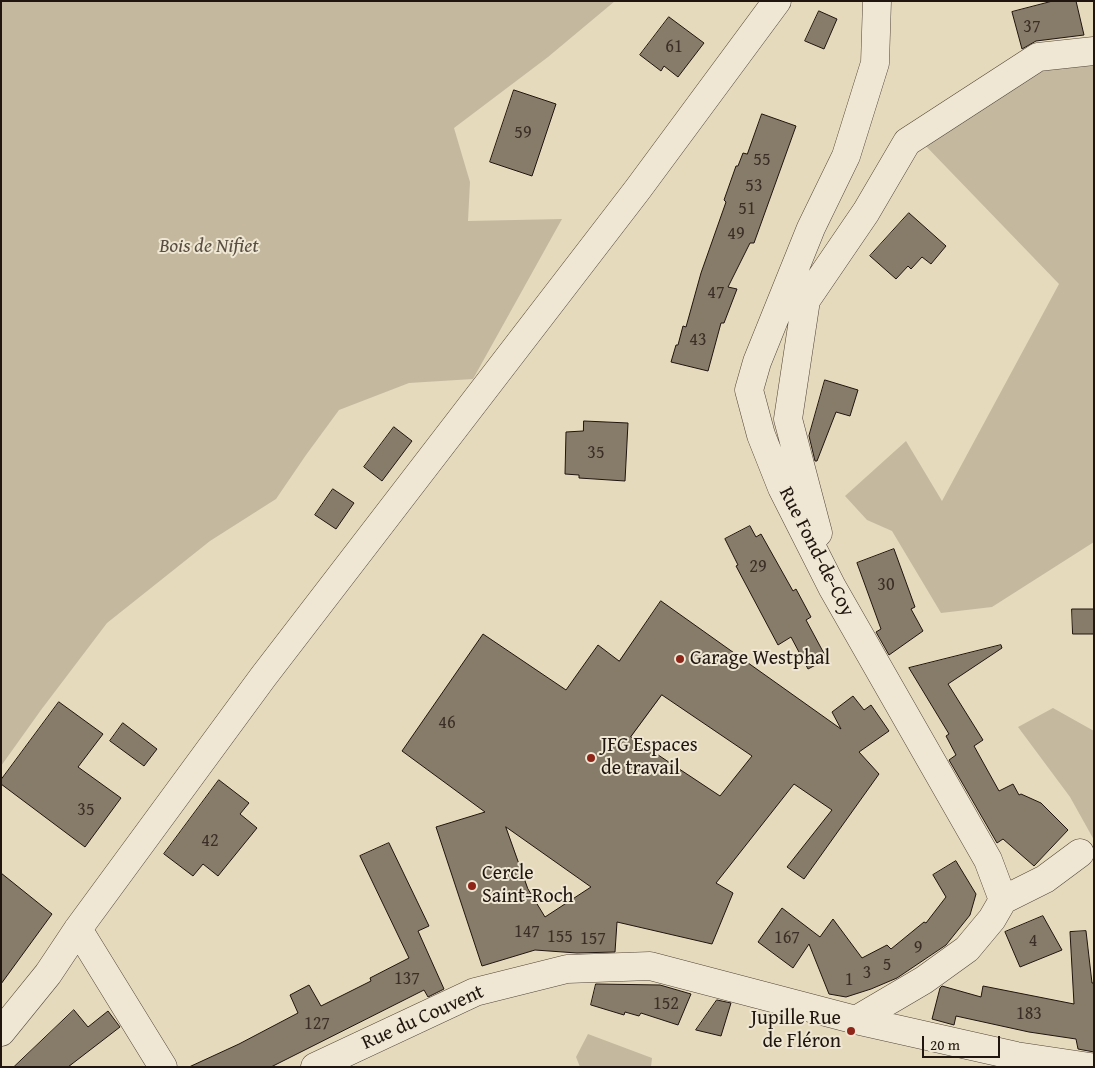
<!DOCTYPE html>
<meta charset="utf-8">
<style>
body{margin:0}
#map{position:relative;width:1095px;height:1068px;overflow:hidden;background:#e6dabc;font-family:"Gentium Book Plus",serif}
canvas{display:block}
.frame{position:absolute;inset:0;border:2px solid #20150f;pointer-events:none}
.scale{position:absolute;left:922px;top:1036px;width:78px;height:22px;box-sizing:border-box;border:2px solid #20150f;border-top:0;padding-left:6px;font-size:15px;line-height:18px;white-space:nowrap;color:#20150f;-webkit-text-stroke:4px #efe7d3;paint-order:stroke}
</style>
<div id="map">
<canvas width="1095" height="1068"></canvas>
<div class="frame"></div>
<div class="scale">20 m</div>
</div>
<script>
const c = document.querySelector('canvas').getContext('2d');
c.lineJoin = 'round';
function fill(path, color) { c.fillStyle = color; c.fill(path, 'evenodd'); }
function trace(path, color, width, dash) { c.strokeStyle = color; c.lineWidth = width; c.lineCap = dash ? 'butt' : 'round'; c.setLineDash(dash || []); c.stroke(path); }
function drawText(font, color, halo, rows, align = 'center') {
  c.font = font + ' "Gentium Book Plus",serif'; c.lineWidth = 4; c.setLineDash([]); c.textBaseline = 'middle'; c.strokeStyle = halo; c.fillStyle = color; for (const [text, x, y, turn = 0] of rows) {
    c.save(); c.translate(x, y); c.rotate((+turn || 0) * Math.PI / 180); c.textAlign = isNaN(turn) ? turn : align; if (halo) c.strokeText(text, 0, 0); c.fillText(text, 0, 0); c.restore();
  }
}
const green = new Path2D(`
 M1,1H615L548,57L454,128L470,182L468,221L562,219L473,379L409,383L339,410L306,455L276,499L210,541L107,623L41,710L1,766Z
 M1068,58H1094V542L992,607L941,613L892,531L867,520L845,496L906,441L942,501L1059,284L921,141L1001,88Z
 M1053,708L1094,731V840L1070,797L1018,727Z
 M588,1034L652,1058L651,1067H580L576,1057Z`);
const building = new Path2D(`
 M1053,1H1076L1084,35L1036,41L1022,49L1012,12Z
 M819,11L837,19L824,49L805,41Z
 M669,17L704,43L678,77L664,66L661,71L640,55Z
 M514,90L556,104L532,176L490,162Z
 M762,114L796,126L754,243H750L728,287L737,289L724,323H721L708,371L671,362L676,345H678L683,326L686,327L701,273L726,202L724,200L736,166H738L743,153L747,154Z
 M909,213L946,246L931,264L922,257L911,269L908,266L896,279L870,256Z
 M825,380L858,390L850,416L836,412L817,461H815L809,436Z
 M584,421L628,423L625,481L579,478V475L565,474L566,432L583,431Z
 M394,427L412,441L382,481L364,467Z
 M333,489L354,503L336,529L315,515Z
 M750,526L756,537L761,534L793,591L796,589L811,617L806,620L827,659L808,669L791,637L778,645L736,566L738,565L725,539Z
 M894,549L915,607L911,609L923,631L889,655L876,632L881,629L857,563Z
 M661,601L841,729L832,712L853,696L864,710L871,705L889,731L859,752L879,774L804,879L787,867L832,810L794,784L716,883L733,893L712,944L617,922L615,952L577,953L535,950L482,966L436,827L485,812L402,751L483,634L566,690L598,645L619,661ZM662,695L752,756L720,796L631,737ZM506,827L591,887L545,917L528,889Z
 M1072,609H1094V634H1073Z
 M1001,645L1002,648L948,684L983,740L974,746L999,791L1013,784L1019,795L1021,794L1041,803L1068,830L1034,866L1003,839L997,843L949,760L956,755L946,736L949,734L909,668Z
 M59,702L103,734L78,767L121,798L85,847L1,784V780Z
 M123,723L157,749L144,766L110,741Z
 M219,780L249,803L240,814L257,828L218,876L203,864L193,876L164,854Z
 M389,843L429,926L418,931L444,989L428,997L424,990L271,1067H189L239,1044L298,1013L290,995L309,985L321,1006L371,981L370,978L409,958L360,856Z
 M956,861L976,894L970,915L946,945L897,978L871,989L846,997L829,994L809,944L793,968L758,942L782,908L820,937L833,919L862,958L887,945L891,949L924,922L926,923L946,897L933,875Z
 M1,873L52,914L1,984Z
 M1043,916L1062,950L1020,967L1005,932Z
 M1086,931L1092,983H1094V1052L1078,1049L1076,1039L1029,1032L956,1016L954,1025L932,1019L940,988L942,986L981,997L983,986L1074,1004L1070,932Z
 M596,984L660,985L691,994L678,1025L641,1013L639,1016L625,1012L624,1015L591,1005Z
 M717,1000L731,1003L721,1036L696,1030Z
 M74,1010L88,1027L108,1011L120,1027L68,1067H14Z`);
const minor = new Path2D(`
 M877,1L875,63L846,156L811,228L757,362L749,390L761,435L782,488L832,587L988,860L1003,900
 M818,533L788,419L806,300L866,212L907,142L1038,57L1094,51
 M1003,900L1045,879L1080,853
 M78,929L163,1067
 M856,1020L924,980L967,949L992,919L1003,900
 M1,1032L48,974L78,929L263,677L638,189L777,1
 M315,1067L475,992L567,969L650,966L856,1020L1016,1056L1090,1067`);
const markers = [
 [680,659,5,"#8f2418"],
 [591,758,5,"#8f2418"],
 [472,886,5,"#8f2418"],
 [851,1031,5,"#8f2418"]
];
const numberNames = [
 ["37",1032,27],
 ["61",674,47],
 ["59",523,133],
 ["55",762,160],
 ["53",754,186],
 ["51",747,209],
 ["49",736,234],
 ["47",716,293],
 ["43",698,340],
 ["35",596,453],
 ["29",758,567],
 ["30",886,585],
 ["46",447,723],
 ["35",86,810],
 ["42",210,841],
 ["147",527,932],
 ["155",560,937],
 ["167",787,938],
 ["157",593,939],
 ["4",1033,941],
 ["9",918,948],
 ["5",887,965],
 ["3",867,973],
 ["137",407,979],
 ["1",849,980],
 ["152",666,1004],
 ["183",1029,1014],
 ["127",317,1024]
];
const parkNames = [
 ["Bois de Nifiet",209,247]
];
const streetNames = [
 ["Rue Fond-de-Coy",816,552,63],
 ["Rue du Couvent",423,1018,-24]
];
const poiNames = [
 ["Garage Westphal",690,659],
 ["JFG Espaces",601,746],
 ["de travail",601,769],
 ["Cercle",482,874],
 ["Saint-Roch",482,897],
 ["Jupille Rue",841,1019,"right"],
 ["de Fléron",841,1042,"right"]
];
fill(green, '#c4b99f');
fill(building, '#877b69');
trace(building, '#20150f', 1);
trace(minor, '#52463a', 29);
trace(minor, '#efe7d3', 28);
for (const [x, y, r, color] of markers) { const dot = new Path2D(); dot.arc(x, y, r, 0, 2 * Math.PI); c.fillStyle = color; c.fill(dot); trace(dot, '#efe7d3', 2); }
drawText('18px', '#3a2e26', null, numberNames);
drawText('italic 20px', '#594e41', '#efe7d3', parkNames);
drawText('20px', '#20150f', '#efe7d3', streetNames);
drawText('20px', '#20150f', '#efe7d3', poiNames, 'left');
</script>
